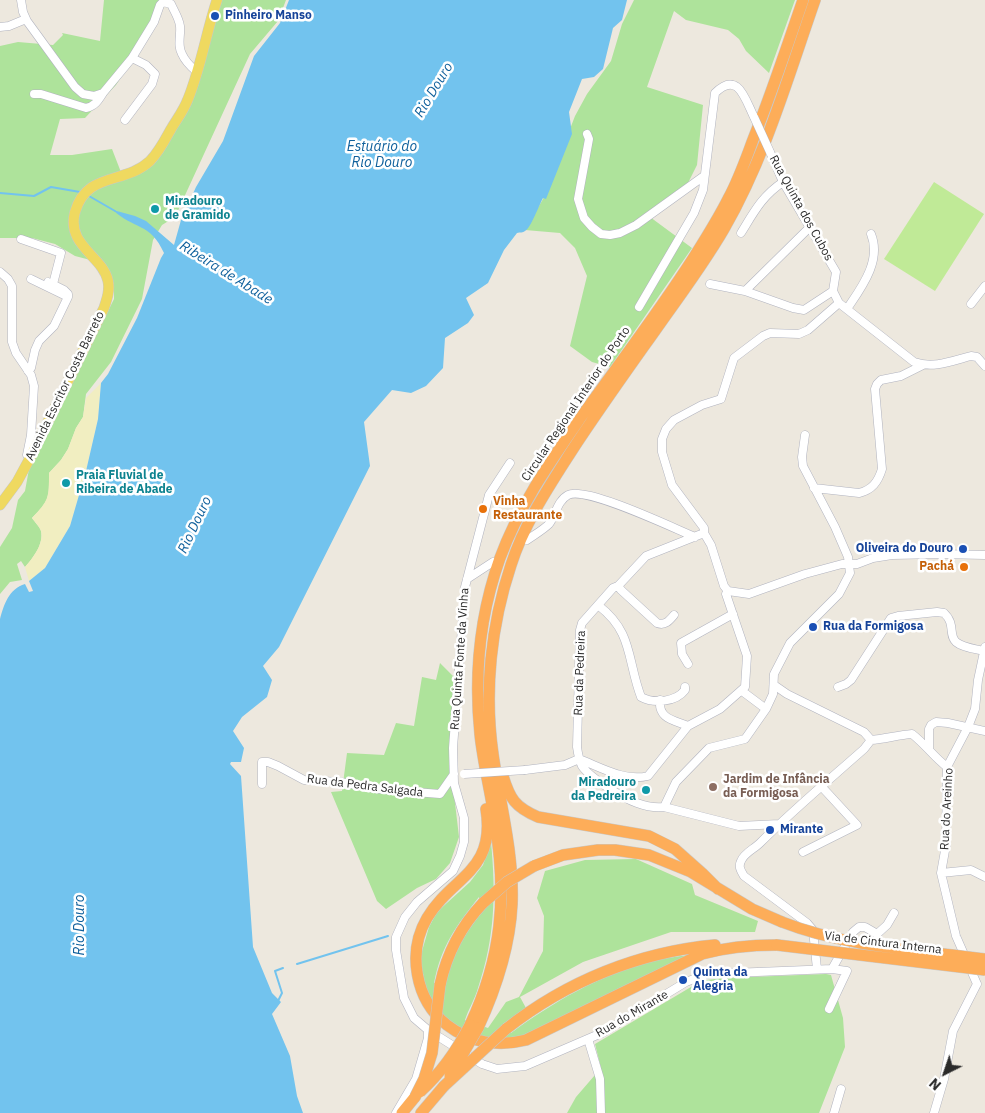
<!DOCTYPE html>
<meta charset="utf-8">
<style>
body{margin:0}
#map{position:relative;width:985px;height:1113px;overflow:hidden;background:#ede8de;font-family:"IBM Plex Sans",sans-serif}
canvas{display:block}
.north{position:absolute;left:920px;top:1048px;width:50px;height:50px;-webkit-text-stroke:4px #fff;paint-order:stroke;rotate:221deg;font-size:14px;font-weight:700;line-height:20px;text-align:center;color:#2b2b2b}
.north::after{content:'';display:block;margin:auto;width:18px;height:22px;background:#2b2b2b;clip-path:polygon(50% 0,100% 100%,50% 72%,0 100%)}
</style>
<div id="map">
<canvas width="985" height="1113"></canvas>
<div class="north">N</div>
</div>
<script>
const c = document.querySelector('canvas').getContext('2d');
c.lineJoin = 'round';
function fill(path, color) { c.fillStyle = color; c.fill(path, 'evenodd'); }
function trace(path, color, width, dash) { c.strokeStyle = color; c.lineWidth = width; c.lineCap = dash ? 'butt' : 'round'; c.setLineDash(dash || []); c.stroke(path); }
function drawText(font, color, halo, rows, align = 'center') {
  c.font = font + ' "IBM Plex Sans",sans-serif'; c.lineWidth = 5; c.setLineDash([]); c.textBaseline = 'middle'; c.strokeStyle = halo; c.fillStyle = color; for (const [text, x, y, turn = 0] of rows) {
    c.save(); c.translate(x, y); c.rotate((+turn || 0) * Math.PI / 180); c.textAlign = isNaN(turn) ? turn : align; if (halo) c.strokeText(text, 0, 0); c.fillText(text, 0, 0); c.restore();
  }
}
const green = new Path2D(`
 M104,0H161L143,43L116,85L85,118L60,119L50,155H72L112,149L124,180L134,176L191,98L215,0H286L278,21L250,54L175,217L162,225L153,240L142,299L111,362L86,394L83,417L76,428L68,449L61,460L49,473C49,498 50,500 32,518C34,521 40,527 41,531C44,544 33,558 25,567L21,561L17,564L22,580L10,582L0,594V547L12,528L18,500L25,491L29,469L114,299V285L109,270L102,263L75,256L55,244L32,238H0V46L18,42L53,45L63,35L62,33L100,41Z
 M634,0H795L769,73L746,51L739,39L728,30L686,20L674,11L647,87L703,105L697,165L686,187L650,217L692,248L610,367L592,362L570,346L587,276L575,248L560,233L525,230L543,199L575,116L587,94L611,61L622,24Z
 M440,663L454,677L451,769L459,837L450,863L436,879L417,888L386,909L377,901L331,792L342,791L347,753L384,755L396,723L414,726L422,677L436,680Z
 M491,842C496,895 495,937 478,988C475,999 468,1010 465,1020L488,1028L506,1002L519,997L543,951L544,916L537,898L545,871L585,860L636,859L692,884L695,895L758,921L755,932H671L583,962L520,997L526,1008L503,1024L511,1033C553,1002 600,975 651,961C663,958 676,957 689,955L530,1034L510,1039H483L447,1021L429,998L424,979L420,958L429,927L437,912L470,882L483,865ZM479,897L481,913C461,940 453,952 445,985L434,983C441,946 456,926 479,897Z
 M826,974L831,975L843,1018L845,1047L819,1113H567L576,1097L601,1068L595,1044L696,984L707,980L724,978Z`);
const sand = new Path2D(`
 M101,383L98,419L86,471L70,526L45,568L29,581L25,567C33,558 44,544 41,531C40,527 34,521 32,518C49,500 49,498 49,473L61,460L68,449L76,428L83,417L86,398Z`);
const pitch = new Path2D(`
 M934,182L984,214L935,291L884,259Z`);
const water = new Path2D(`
 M289,0H627L622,20L613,28L603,69L594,77L582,79L569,112L572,134L546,199L543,198C539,205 531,228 525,231C523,233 520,232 517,233L504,250L488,283L466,298L474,315L468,323L445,338L443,368L426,386L411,393L392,390L364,422L370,466L279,647L263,666L272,680L267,697L242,717L233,731L244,748L241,762H231L230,764L241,776L253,947L272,993L281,1002L272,1014L290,1056L297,1096L303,1113H0V619C4,604 9,589 25,584L29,592L33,591L29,581L45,568L70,526L86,471L98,419L101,383L108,374L137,318L161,258L164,253C150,222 134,230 113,210L135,216L146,221L174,245L181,220L196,187L223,141L254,56L280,23Z`);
const stream = new Path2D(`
 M0,193L34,196L51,187L80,192
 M89,196L115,211
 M297,964L388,936
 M278,1001L282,993L275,971L283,968`);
const minor = new Path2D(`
 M21,0L23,12L27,21L75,87L83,94L94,96L103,93L132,58L154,22L160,5L163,2L171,4C174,11 179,18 180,26C181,36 177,45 182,54C185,61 191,67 197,72
 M0,27L9,26L26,19
 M34,94H41L86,108C95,106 98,101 103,93
 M125,120L152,84L155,74L146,65L132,58
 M587,134L589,139L578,199L584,218L592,227L601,234L610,235L620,233L636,225L704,176
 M770,152L783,182L836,272L833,291L839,303L914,362C933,369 952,361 971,356L977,357L985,366
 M741,233C754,212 762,196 783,182
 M21,239L61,253L53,284
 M0,272L8,279L12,286V342L16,353L31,375L34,386L31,435L27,455L30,458
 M31,279L64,295
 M710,284L745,291L793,308L804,310L833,291
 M745,291L810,227
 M971,304L985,286
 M639,307L694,213L703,190L715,93C738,70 745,99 754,117
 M847,309C861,288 882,261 871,234
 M28,371L31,368L35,350L39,341L54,326L68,297V294L64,290L48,282
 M510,463L489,495L465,587L453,748L454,783L464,818V842L460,856L453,871L417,902L405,917L396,937V950L404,998L414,1018L428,1030L482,1064L497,1069L525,1066L604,1032L686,982L707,974L832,969L847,971L829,1009
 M814,488L859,493C872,490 878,482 882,469L875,389L877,384L881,380L901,376L923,365
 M704,533L646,556L618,586L613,588L582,623L580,630L577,747C578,754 579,760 582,766C590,778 623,798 637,803C645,806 656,808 664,807L739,826L779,824
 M527,540C534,535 543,530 549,524C556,515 557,501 568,495C586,486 673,528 695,537
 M467,579L493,562
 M618,586L621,590L657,623C665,626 669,621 674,615
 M728,591L724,586L711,545L704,533V528L672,485L662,452V439L666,429L674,420L702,405L721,399L734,358L763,336L770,333L799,334L808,330L839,303
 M728,591L749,594L805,574L842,564H857L873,558L892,555L940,554L985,555
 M599,606C633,632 627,660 641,697C654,704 676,702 685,690V687
 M688,664L682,654L681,643L733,614
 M774,685L787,694L864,732L871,740C885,739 898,735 912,734C925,744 934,757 947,767
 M838,687L846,684L851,680L891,618L898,616L937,612L944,613C956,624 948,635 956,642C963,648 976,649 984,651
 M742,691L766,709
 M660,700C658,719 674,720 688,726
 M929,749V729L931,725L936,722L948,723L985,731
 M579,759C600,767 625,782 648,776L688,726L720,709L745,687L747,656L726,594L728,591
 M525,770L565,765L579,759
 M262,784V762H268L278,766L304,780L340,782L378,789L440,794L454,774
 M664,807L676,782L709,748L745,739L766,709L773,694L774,674L790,643L839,594L850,573L848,557L835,527L803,466L802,457L805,435
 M803,852L857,825L821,786
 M941,873L971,870L985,877
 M817,969L813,930L807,923L744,876C741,871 738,867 741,861C744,853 754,849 760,843C793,810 829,780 864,749L871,740
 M832,969L853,932L859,927H865L877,934L887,925L894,913
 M977,984L956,936L941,873L946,845L947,767L968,727L975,709L978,680L985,647
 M588,1039L600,1079L601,1113
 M396,1113L416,1079L428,1038V1030
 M834,1113L841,1089
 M934,1113L944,1079L953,1031L977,984`);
const major = new Path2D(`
 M0,505L17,482L30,458L104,308C107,299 110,290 108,281C103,256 66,246 75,212C87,171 124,185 150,161C159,152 165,140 171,129C177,119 184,110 188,99C201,67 206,33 217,0`);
const highway = new Path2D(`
 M503,776C510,799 515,807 538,817L649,836L675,849L702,873L718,889
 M486,809C496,872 452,876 427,918C407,952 415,1000 447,1025C470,1043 499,1047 526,1040L702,954C727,947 751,945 777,945
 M534,866L563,855L598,850H615L649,855L691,872L752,909L782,922
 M440,985C447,953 461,926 483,903
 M470,1025C502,957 507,896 495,823C491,793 483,764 480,734C474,675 480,614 500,558C519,506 550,462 581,417C619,364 659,312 694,257C706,238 718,219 728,199C739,179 746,158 754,137C772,92 787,46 803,0
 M478,1028C496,989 510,947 512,904C514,853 500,804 493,754C484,691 491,625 511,565C524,524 548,488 571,452C601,406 633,362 664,318C685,289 706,260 724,229C765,158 788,77 815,0
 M506,1029C567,981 639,952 715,945
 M402,1113L415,1097
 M421,1113L444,1086`);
const minorBridge = new Path2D(`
 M754,117L770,152
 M464,774L525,770`);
const highwayBridge = new Path2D(`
 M483,903L507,882L534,866
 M782,922C846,947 917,950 985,959
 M777,945L985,970
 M450,1076L478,1028
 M444,1086L506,1029
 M420,1092C441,1073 457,1050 470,1025
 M415,1097L424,1079L432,1053L440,985`);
const markers = [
 [215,16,5,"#1a4fb4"],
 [155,209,5,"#0f9aa8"],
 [66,483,5,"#0f9aa8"],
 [483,509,5,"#e8710a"],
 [963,549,5,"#1a4fb4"],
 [964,567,5,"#e8710a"],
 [813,627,5,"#1a4fb4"],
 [713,787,5,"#8d6e63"],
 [646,790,5,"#0f9aa8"],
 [770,830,5,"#1a4fb4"],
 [683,980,5,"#1a4fb4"]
];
const transitNames = [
 ["Pinheiro Manso",225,16],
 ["Oliveira do Douro",953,549,"right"],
 ["Rua da Formigosa",823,627],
 ["Mirante",780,830],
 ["Quinta da",693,973],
 ["Alegria",693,987]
];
const cultureNames = [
 ["Miradouro",165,202],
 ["de Gramido",165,216],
 ["Praia Fluvial de",76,476],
 ["Ribeira de Abade",76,490],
 ["Miradouro",636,783,"right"],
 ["da Pedreira",636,797,"right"]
];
const streetNames = [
 ["Rua Quinta dos Cubos",801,208,61],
 ["Avenida Escritor Costa Barreto",65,386,-64],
 ["Circular Regional Interior do Porto",576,404,-56],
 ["Rua Quinta Fonte da Vinha",460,659,-86],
 ["Rua da Pedreira",580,673,-88],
 ["Rua da Pedra Salgada",365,786,7],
 ["Rua do Areinho",947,809,-87],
 ["Via de Cintura Interna",883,943,7],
 ["Rua do Mirante",632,1014,-30]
];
const foodNames = [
 ["Vinha",493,502],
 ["Restaurante",493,516],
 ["Pachá",954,567,"right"]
];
const educationNames = [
 ["Jardim de Infância",723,780],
 ["da Formigosa",723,794]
];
const waterNames = [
 ["Rio Douro",434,90,-59],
 ["Estuário do",382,147],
 ["Rio Douro",382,163],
 ["Ribeira de Abade",226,273,32],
 ["Rio Douro",195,525,-65],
 ["Rio Douro",80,925,-90]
];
fill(green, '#aee39b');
fill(sand, '#f1eec1');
fill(pitch, '#c0ea97');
fill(water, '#72c3ee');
trace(stream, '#72c3ee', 2);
trace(minor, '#b1b3bf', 9);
trace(major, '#c8c8c8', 11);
trace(highway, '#c8c8c8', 12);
trace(minor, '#fff', 8);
trace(major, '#efd960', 10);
trace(highway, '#fdad59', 11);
trace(minorBridge, '#b1b3bf', 9, []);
trace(highwayBridge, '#c8c8c8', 12, []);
trace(minorBridge, '#fff', 8);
trace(highwayBridge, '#fdad59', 11);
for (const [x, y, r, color] of markers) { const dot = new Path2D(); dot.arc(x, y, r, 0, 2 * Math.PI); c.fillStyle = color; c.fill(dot); trace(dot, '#fff', 2); }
drawText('bold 12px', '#164399', '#fff', transitNames, 'left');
drawText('bold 12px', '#0d838f', '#fff', cultureNames, 'left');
drawText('12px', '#2b2b2b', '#fff', streetNames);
drawText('bold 12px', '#c56008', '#fff', foodNames, 'left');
drawText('bold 12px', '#785e54', '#fff', educationNames, 'left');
drawText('italic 14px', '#0f609c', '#fff', waterNames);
</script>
